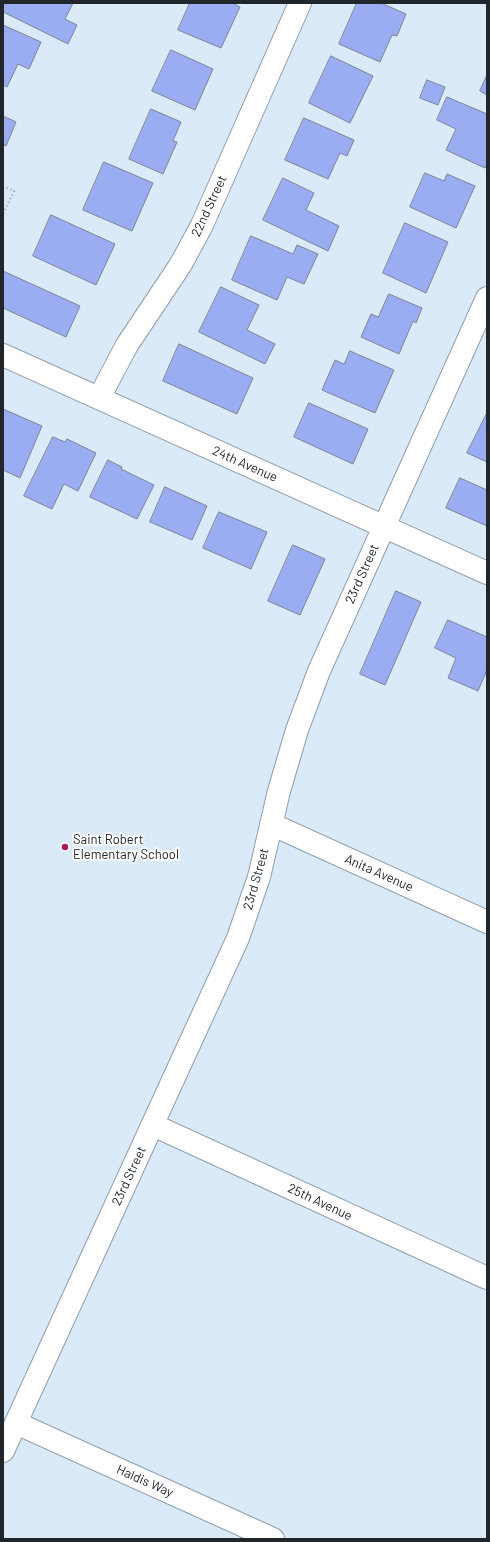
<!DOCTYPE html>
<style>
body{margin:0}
#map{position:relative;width:490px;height:1542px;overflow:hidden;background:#dbeaf9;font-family:Barlow,sans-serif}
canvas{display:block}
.frame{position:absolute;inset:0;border:4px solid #21262b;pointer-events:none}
</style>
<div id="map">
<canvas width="490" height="1542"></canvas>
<div class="frame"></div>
</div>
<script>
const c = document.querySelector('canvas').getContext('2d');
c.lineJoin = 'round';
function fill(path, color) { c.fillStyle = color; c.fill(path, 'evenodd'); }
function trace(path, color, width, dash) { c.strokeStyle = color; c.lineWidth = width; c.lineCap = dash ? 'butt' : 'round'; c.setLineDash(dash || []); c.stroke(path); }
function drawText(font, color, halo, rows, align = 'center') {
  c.font = font + ' Barlow,sans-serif'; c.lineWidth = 3.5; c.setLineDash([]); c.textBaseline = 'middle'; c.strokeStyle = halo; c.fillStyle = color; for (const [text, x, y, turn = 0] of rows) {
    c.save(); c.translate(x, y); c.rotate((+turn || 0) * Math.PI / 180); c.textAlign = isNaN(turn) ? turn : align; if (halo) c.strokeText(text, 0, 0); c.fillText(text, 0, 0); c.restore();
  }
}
const building = new Path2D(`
 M4,3H73L65,19L77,25L68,44L3,12Z
 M190,3H232L240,7L221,48L178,30Z
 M357,3H381L406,14L397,36L392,35L380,62L339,44Z
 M3,25L41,42L29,69L18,64L7,87L3,85Z
 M171,50L213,69L195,110L152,91Z
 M331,56L373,76L350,123L309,103Z
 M487,75V95L480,91Z
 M427,80L445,87L438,105L420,98Z
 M447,97L487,114V162L485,168L446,150L456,129L437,120Z
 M151,109L181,122L173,141L177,142L163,174L129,159Z
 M3,116L16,122L6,146L3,144Z
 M304,118L354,140L347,156L340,153L328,179L285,160Z
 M104,162L153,183L132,231L83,210Z
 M425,173L444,181L447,174L475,186L456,228L410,207Z
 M283,178L314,193L306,210L339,226L328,251L263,220Z
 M51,215L115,244L96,285L33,256Z
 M405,223L448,242L426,293L383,273Z
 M251,236L293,254L297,245L318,254L304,284L287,277L277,300L232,280Z
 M3,271L80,306L66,337L3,308Z
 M221,287L259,305L247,330L275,344L265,364L199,332Z
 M389,294L422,308L416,323L413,321L399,354L361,337L371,314L378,317Z
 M179,344L253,378L237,414L163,381Z
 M350,351L394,370L375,413L322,390L335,360L344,364Z
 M309,403L368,429L353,464L294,437Z
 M3,409L42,426L20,478L3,470Z
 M487,413V462L467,453Z
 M53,437L65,442L67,439L96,453L78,491L64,484L52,509L24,496Z
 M108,460L122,467L121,469L154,485L137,519L90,497Z
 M460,478L487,490V526L446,508Z
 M165,487L207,506L192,540L150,522Z
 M219,512L267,532L251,569L203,548Z
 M293,545L325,559L300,615L268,601Z
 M396,591L421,602L385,685L360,674Z
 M448,620L487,637V670L478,691L448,678L456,658L435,648Z`);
const path = new Path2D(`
 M3,186L14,191L3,214`);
const minor = new Path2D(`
 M3,355L487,573
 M99,398L127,345L181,264L202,225L300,3
 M271,824L487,922
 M153,1125L487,1278
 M16,1423L273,1539
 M3,1451L238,938L259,877L279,791L297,730L319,671L487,298`);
const markers = [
 [65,847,4,"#ab1b54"]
];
const streetNames = [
 ["22nd Street",209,206,-65],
 ["24th Avenue",245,464,24],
 ["23rd Street",362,574,-66],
 ["Anita Avenue",379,873,24],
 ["23rd Street",256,879,-74],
 ["23rd Street",129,1176,-65],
 ["25th Avenue",320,1202,25],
 ["Haldis Way",145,1481,24]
];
const poiNames = [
 ["Saint Robert",73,840],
 ["Elementary School",73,855]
];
fill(building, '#9aadf2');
trace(building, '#7d8393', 1);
trace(minor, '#909eac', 24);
trace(path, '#99a5b0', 2.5, [1, 3]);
trace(minor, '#fff', 22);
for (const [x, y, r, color] of markers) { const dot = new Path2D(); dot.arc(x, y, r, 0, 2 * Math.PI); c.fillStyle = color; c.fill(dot); trace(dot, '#fff', 1.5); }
drawText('13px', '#21262b', '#fff', streetNames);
drawText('13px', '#21262b', '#fff', poiNames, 'left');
</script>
